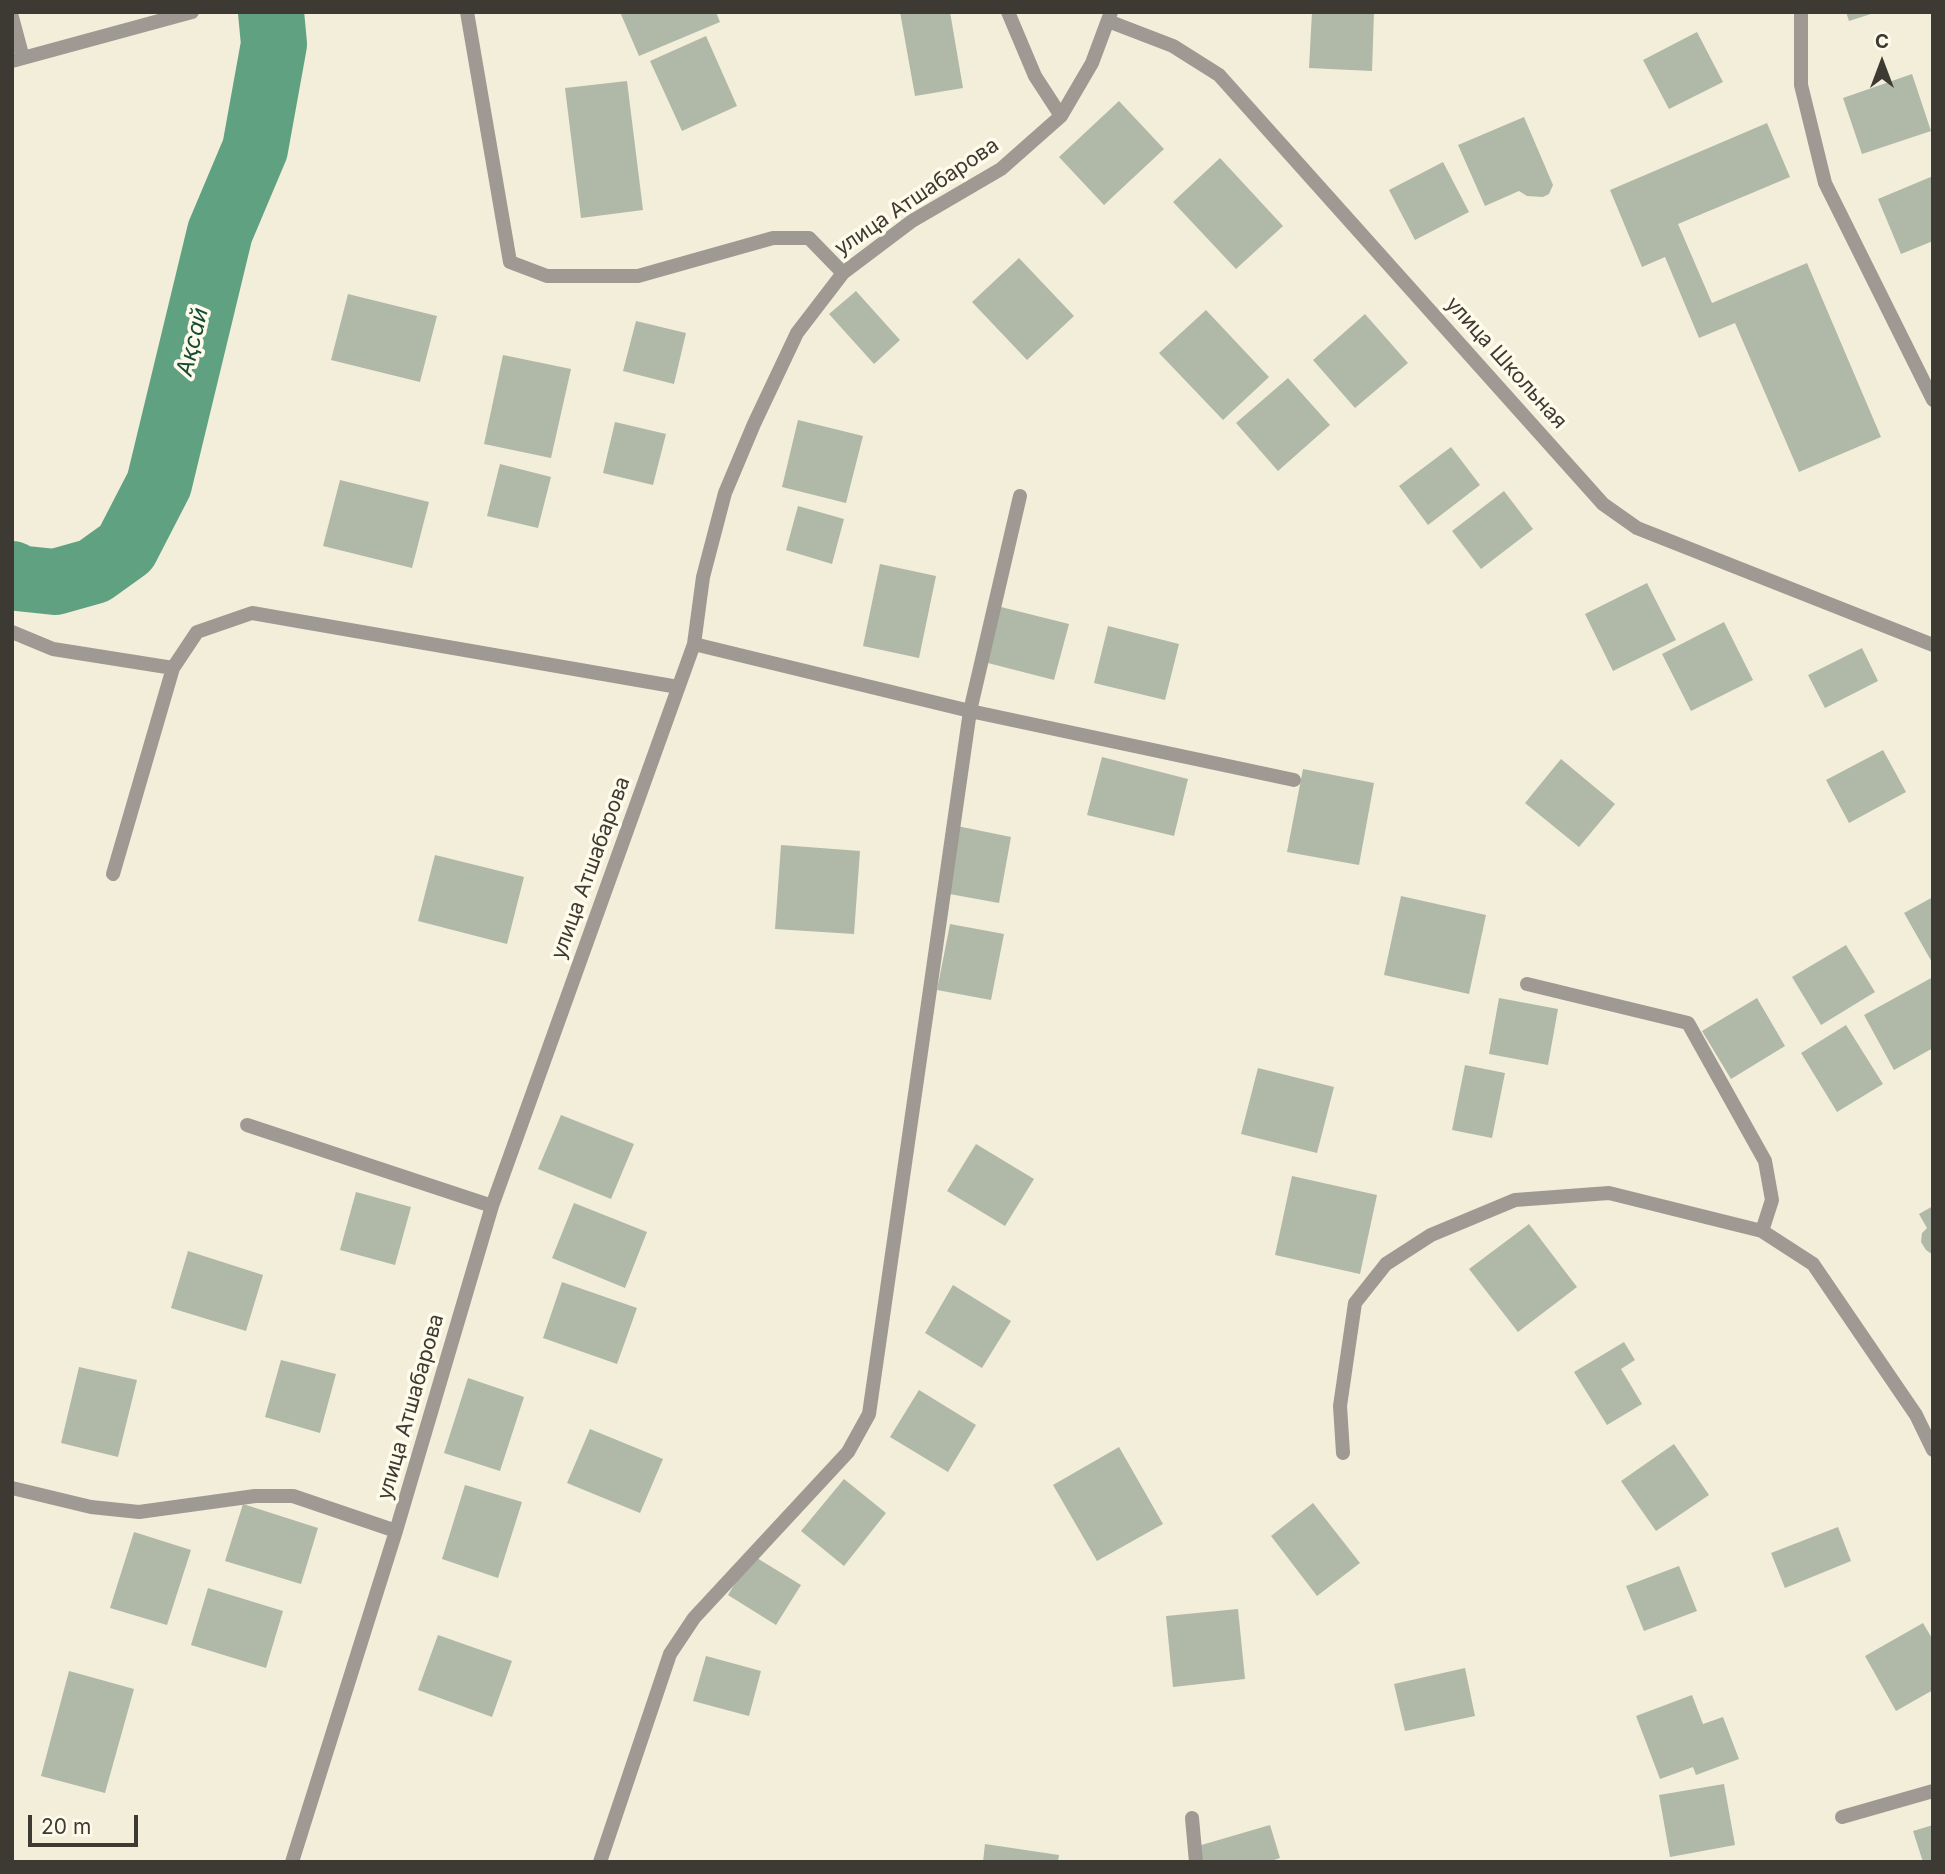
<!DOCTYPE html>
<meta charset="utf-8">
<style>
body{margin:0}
#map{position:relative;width:1945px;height:1874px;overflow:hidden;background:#f2eeda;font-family:Inter,sans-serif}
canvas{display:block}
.frame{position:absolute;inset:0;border:14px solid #3c3a32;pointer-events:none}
.north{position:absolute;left:1847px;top:28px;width:70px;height:70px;-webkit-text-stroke:5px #fffbeb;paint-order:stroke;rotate:0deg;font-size:19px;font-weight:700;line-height:28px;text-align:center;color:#3c3a32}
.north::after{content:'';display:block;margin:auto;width:24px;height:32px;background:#3c3a32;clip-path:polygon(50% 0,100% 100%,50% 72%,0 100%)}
.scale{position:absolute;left:28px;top:1815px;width:110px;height:32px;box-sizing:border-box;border:4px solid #3c3a32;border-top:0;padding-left:9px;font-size:21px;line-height:24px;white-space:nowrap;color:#3c3a32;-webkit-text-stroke:5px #fffbeb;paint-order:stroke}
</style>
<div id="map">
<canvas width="1945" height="1874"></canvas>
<div class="frame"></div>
<div class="north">С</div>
<div class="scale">20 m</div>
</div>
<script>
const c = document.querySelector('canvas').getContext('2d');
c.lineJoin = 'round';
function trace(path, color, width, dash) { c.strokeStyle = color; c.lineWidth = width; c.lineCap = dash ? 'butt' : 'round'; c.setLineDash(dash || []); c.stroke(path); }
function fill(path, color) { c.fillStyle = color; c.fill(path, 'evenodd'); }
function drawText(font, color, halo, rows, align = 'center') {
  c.font = font + ' Inter,sans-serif'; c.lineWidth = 7; c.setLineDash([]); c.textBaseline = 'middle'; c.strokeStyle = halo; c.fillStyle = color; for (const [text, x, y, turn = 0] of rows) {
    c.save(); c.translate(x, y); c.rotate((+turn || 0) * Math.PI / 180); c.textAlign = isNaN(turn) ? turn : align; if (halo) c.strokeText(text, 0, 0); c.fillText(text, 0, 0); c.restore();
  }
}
const river = new Path2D(`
 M12,574L17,578L55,582L94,571L126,548L159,484L220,232L255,149L274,44L271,12`);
const building = new Path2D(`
 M620,12H716L720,22L639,56Z
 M900,12H950L963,88L915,96Z
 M1312,12H1374L1372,71L1309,68Z
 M1846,12H1874V13L1849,21Z
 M1697,32L1723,82L1669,109L1643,60Z
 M706,36L737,106L682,131L650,61Z
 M1912,74L1931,131L1862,154L1843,98Z
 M627,81L643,210L581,218L565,88Z
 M1119,101L1164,149L1104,205L1059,157Z
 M1524,117L1553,185L1549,194L1543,197L1527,196L1519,191L1485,206L1458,145Z
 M1767,123L1790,177L1678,224L1712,303L1807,263L1881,437L1799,472L1735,323L1699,338L1665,257L1642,267L1610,190Z
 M1220,158L1283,226L1236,269L1173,202Z
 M1443,162L1469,212L1415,240L1389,190Z
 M1933,176V241L1901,254L1878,199Z
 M1019,258L1074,316L1027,360L972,302Z
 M856,291L900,340L874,364L829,314Z
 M348,294L437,316L420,382L331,360Z
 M1206,310L1269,377L1223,420L1159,353Z
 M1365,314L1408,363L1355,408L1313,360Z
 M636,321L686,333L674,384L623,371Z
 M503,355L571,369L551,458L484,444Z
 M1288,378L1330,425L1278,471L1236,423Z
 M798,420L863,436L846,503L782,487Z
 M615,422L666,434L653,485L603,473Z
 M1451,447L1480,485L1428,525L1399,486Z
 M500,464L551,477L538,528L487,516Z
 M340,480L429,502L412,568L323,546Z
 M1504,491L1533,529L1481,569L1452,531Z
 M798,506L844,519L832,564L786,550Z
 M880,564L936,576L919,658L863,646Z
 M1647,583L1676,640L1613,671L1585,614Z
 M997,606L1069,624L1054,680L984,662Z
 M1724,622L1753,680L1691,711L1662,654Z
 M1108,626L1179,644L1165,700L1094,683Z
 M1862,648L1878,681L1825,708L1808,675Z
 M1883,750L1906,792L1849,823L1826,780Z
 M1102,757L1188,779L1174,836L1087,815Z
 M1561,759L1615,804L1579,847L1525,803Z
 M1303,769L1374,783L1359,865L1287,852Z
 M957,826L1011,837L999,903L944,893Z
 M781,845L860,851L854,934L775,929Z
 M435,855L524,877L507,944L418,921Z
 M1401,896L1486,915L1469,994L1384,975Z
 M1933,897V964L1904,913Z
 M950,924L1004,934L991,1000L937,990Z
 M1846,945L1875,992L1821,1025L1792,977Z
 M1933,977V1048L1894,1070L1864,1015Z
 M1499,998L1558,1009L1548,1065L1489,1054Z
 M1757,998L1785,1046L1731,1079L1702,1031Z
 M1846,1025L1883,1084L1837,1112L1801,1053Z
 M1465,1065L1505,1073L1492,1138L1452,1130Z
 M1258,1068L1334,1087L1317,1153L1241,1134Z
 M561,1115L634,1144L611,1199L538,1169Z
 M976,1144L1034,1179L1005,1226L947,1191Z
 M1292,1176L1377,1195L1360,1274L1275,1255Z
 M356,1192L411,1207L395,1265L340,1250Z
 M574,1203L647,1232L625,1288L552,1258Z
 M1933,1206V1255L1926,1250L1921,1242L1922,1233L1927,1228L1919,1214Z
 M1529,1224L1577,1287L1518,1332L1469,1269Z
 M188,1251L263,1275L246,1331L171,1308Z
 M562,1282L637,1308L617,1364L543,1338Z
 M953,1285L1011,1321L982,1368L925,1333Z
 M1624,1342L1635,1360L1621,1369L1642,1404L1607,1425L1574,1372Z
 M281,1360L336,1374L320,1433L265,1417Z
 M79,1367L137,1380L118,1457L61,1443Z
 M468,1378L524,1397L500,1471L444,1453Z
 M919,1390L976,1425L948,1472L890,1437Z
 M590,1429L663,1459L640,1513L567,1483Z
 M1674,1444L1709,1495L1656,1531L1621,1481Z
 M1119,1447L1163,1524L1097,1561L1053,1485Z
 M844,1479L886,1513L844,1566L801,1531Z
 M465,1485L522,1502L498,1578L442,1559Z
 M1313,1503L1360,1563L1317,1596L1271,1536Z
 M243,1504L318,1528L301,1584L225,1561Z
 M1838,1527L1851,1561L1785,1588L1771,1553Z
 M134,1532L191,1550L167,1625L110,1608Z
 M752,1555L801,1585L776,1625L728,1595Z
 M1679,1566L1697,1611L1644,1631L1626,1586Z
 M208,1588L283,1611L266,1668L191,1645Z
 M1238,1609L1245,1679L1173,1687L1166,1616Z
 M1923,1623L1933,1640V1690L1896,1711L1865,1656Z
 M438,1635L512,1661L492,1717L418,1690Z
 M706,1656L761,1671L749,1716L693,1701Z
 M1465,1668L1475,1716L1405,1731L1394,1684Z
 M69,1671L134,1689L105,1793L41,1776Z
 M1692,1695L1703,1724L1723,1717L1739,1759L1696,1775L1693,1767L1660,1779L1636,1716Z
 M1724,1784L1735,1845L1670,1857L1659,1795Z
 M1270,1825L1280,1858L1268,1862H1202L1198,1846Z
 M1933,1825V1862H1923L1913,1831Z
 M985,1844L1059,1855L1058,1862H983Z`);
const minor = new Path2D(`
 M467,12L510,262L547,276H638L773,238H809L843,273
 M1008,12L1035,76L1061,116
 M1801,12V85L1825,183L1933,400
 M12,17L23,58
 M1108,21L1173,46L1219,75L1603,504L1637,528L1933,645
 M12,61L192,12
 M12,632L53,649L173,668
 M694,644L970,711L1294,780
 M113,874L173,668L197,632L252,613L678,687
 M1527,984L1688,1023L1765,1161L1772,1200L1762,1231
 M247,1125L492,1206
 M1343,1453L1340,1406L1355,1303L1386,1264L1431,1235L1515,1200L1609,1193L1762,1231L1813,1264L1916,1415L1933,1450
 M12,1488L91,1507L139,1512L255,1496H293L396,1531
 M1842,1817L1933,1791
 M1192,1818L1196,1862
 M292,1862L396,1531L492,1206L694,644L703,577L725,493L754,424L797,333L843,273L912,221L1001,169L1061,116L1092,63L1111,12
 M600,1862L670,1654L694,1618L848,1452L869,1414L970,711L1020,496`);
const streetNames = [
 ["улица Атшабарова",917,197,-34],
 ["улица Школьная",1506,363,48],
 ["улица Атшабарова",591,868,-70],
 ["улица Атшабарова",411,1407,-74]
];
const waterNames = [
 ["Ақсай",193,342,-76]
];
trace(river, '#60a182', 66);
fill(building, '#b0b9a8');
trace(minor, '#9f9993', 14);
drawText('21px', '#3c3a32', '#fffbeb', streetNames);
drawText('italic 23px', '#164b35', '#fffbeb', waterNames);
</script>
